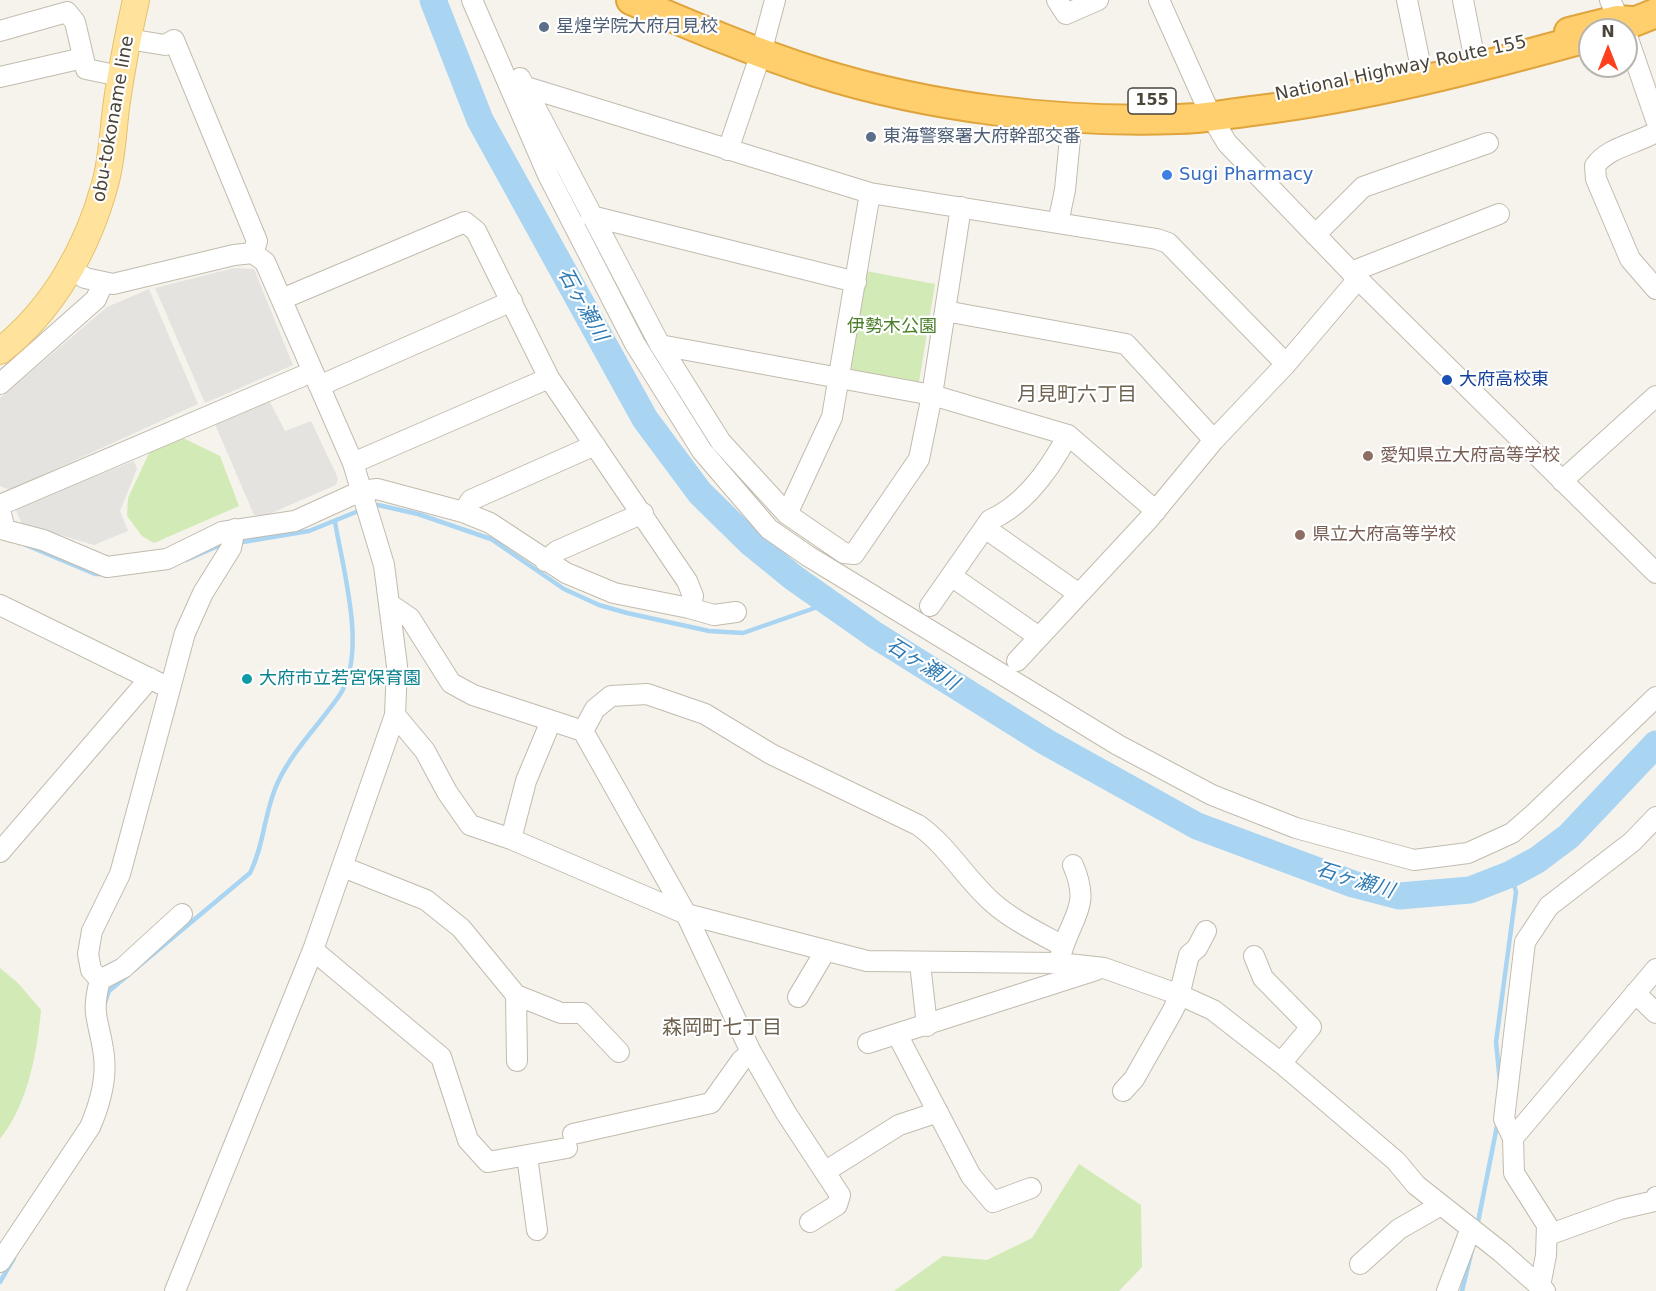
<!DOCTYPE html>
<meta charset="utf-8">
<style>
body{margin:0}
#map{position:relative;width:1656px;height:1291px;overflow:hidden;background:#f6f3ec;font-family:"DejaVu Sans",sans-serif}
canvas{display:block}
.north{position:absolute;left:1578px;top:18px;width:60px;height:60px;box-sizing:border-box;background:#fff;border:2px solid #b7b4b0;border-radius:50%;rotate:0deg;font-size:16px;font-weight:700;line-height:24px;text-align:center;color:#4b4439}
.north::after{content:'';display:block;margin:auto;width:21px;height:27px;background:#fc3f1d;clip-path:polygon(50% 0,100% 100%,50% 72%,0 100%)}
</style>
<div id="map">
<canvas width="1656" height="1291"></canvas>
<div class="north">N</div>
</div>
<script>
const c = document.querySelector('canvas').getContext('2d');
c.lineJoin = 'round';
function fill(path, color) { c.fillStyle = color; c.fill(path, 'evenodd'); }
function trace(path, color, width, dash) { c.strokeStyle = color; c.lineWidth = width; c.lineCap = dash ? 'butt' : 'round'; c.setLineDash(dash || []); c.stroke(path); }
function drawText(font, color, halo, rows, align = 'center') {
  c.font = font + ' "DejaVu Sans","Noto Sans JP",sans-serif'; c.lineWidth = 4.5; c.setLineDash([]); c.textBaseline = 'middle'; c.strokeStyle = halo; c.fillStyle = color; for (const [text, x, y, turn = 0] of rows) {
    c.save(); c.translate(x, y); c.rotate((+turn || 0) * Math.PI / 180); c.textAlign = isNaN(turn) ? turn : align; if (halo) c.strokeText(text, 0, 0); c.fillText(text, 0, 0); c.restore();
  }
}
const green = new Path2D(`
 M866,271L935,284L919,382L849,369Z
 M181,437L220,456L239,506L154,543L142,536L127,516L128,498L151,449Z
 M0,968L18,983L41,1010C37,1053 28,1104 0,1139Z
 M1079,1164L1141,1205L1142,1267L1119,1291H894L943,1256L987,1260L1032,1238Z`);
const parking = new Path2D(`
 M234,268L254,269L293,365L205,403L155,288Z
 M149,289L198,404L10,490L0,486V398L107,307Z
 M269,400L285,431L311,421L338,478L336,485L267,515H254L214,422Z
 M134,461L137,469L120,511L128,531L94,545L22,524L15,508Z`);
const stream = new Path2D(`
 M372,507L378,505L418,514L491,539L564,589L599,605L627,613L709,631L743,633L829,603
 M237,543L309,531L361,510
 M26,545L95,574H105
 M186,560L225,543
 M104,1005L109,991L250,873C265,843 264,811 278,782C293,750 319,725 339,696C368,654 343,570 335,522
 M1500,1082L1496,1042L1516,892L1511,874
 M1477,1227L1498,1121
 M0,1282L14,1258
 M1462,1291L1472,1250`);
const river = new Path2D(`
 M433,0L480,120L645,419L700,493L751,543L794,578L875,635L1046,742L1197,826L1353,884L1399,896L1470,890L1511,874L1537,860L1569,836L1656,744`);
const minor = new Path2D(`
 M472,0L548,175L635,344L702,451L769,529L808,556L1118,745L1212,795L1296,828L1414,860L1468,853L1512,833L1535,813L1656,697
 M1057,0L1066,14L1098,0
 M1159,0L1211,116L1227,143L1358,279L1656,573
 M1407,0L1421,68
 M1463,0L1474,56
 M1610,0L1624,30
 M0,31L67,12L75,22L86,69L120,76
 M1626,33L1656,120
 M128,39L165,45L174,40L257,241L253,253
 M0,77L83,58
 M520,78L660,345L721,442L787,514L844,553L854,554L919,459L932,395L961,207
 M523,86L870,193L1157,239L1168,243L1286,364
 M1656,132C1636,144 1608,147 1595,166L1596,179L1630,259L1656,289
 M728,150L761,53L775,0
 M591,216L856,282
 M1058,223L1065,190L1072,117
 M1315,235L1363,187L1488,143
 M71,268L85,278L113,284L234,255L253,253L265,262L353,463L384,565L397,666L395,715L313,950L175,1291
 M1351,272L1499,214
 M945,311L1126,344L1214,440
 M660,345L932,395L1068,435L1156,511
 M0,384L96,299L103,283
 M319,386L512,301
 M353,463L549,378
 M1562,481L1656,396
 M0,505L312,372
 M0,510L5,530L43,540L107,567L167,559L222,532L295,521L361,491L377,489L463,512L490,523L566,573L614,593L689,608L693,596L687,581L549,378L476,231L465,222L282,299
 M463,512L471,500L595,445
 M787,514L832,417L870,193
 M985,528L1079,594
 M545,561L557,551L643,513
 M951,576L1039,637
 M0,605L161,684
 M391,605L410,618L451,683L473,695L583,731L686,914L751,1052L786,1113L840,1195L837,1205L810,1222
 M930,606L990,520C1025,505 1051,467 1068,435
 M689,608L714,615L736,612
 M1017,661L1148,520L1214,440L1286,364L1358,279
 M395,715L425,751L447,792L470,825L511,839L686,914L867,961L1059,963L1104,968L1180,995L1213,1010L1281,1063L1396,1161L1416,1185L1501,1252L1545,1291
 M583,731L595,709L611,696L647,694L705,714L771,754L918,825C947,845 965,878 992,902C1012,920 1039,933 1063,946
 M511,839L526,781L551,721
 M0,852L150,678
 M343,867L426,900L461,928L516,995L561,1013H582L619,1052
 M313,950L441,1057L468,1140L488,1162L567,1148
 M1254,956L1263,978L1311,1027L1281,1063
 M1060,958C1070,916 1092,909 1073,865
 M920,963L927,1026
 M100,980L123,968L182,914
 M1635,993L1656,1013
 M516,995L517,1061
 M798,997L826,950
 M898,1036L971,1176L993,1202L1031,1188
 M868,1043L1096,970
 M1123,1091L1134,1079L1172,1012L1178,1000L1189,955L1197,948L1206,931
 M573,1134L711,1103L741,1061L751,1052
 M1513,1138L1656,969
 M527,1156L537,1230
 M826,1171L899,1125L938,1112
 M1548,1235L1620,1209L1655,1201L1656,1197
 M0,1262L90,1127C100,1104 108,1075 103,1049C98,1018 91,1014 100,980L91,970L88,954L92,931L120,874L185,633L203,593L231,548L235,529
 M1360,1264L1399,1229L1441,1205
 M1540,1286L1546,1255L1547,1225L1514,1173L1513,1138L1504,1119L1525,942L1549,906L1632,842L1656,817
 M1447,1291L1471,1228`);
const major = new Path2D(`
 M0,351C53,310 88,247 105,184C112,160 113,132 116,108C121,71 128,36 136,0`);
const highway = new Path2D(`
 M631,0C692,26 753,52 816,72C931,108 1057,123 1178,119C1202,119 1227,114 1252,111C1367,97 1478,68 1590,37
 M1614,30L1656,13
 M1569,32L1617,20L1631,21`);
const markers = [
 [544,27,6,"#5c6f8a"],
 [871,137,6,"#5c6f8a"],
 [1167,175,6,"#3f7fe0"],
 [1447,380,6,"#1a4fb4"],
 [1368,456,6,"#8d6e63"],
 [1300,535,6,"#8d6e63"],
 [247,679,6,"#0f9aa8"]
];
const shields = [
 [1152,101,48]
];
const shieldNames = [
 ["155",1152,101]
];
const serviceNames = [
 ["星煌学院大府月見校",556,27],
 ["東海警察署大府幹部交番",883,137]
];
const streetNames = [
 ["National Highway Route 155",1401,69,-12],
 ["obu-tokoname line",114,119,-80]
];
const shopNames = [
 ["Sugi Pharmacy",1179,175]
];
const parkNames = [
 ["伊勢木公園",892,327]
];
const transitNames = [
 ["大府高校東",1459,380]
];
const educationNames = [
 ["愛知県立大府高等学校",1380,456],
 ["県立大府高等学校",1312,535]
];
const cultureNames = [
 ["大府市立若宮保育園",259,679]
];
const waterNames = [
 ["石ヶ瀬川",582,305,61],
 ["石ヶ瀬川",922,665,32],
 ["石ヶ瀬川",1355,881,17]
];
const neighbourhoodNames = [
 ["月見町六丁目",1077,396],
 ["森岡町七丁目",722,1029]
];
fill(green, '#d2eab5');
fill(parking, '#e5e3e0');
trace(stream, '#a9d4f2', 4.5);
trace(river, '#a9d4f2', 27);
trace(minor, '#c2bbae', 22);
trace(major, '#e6c16a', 28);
trace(highway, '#e0a43c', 32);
trace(minor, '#fff', 20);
trace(major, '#ffe39c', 26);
trace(highway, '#ffcf6e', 28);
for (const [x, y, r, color] of markers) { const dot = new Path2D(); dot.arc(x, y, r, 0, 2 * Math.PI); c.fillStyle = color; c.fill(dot); trace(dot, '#fff', 2); }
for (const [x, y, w] of shields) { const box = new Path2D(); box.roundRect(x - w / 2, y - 13, w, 26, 4.5); c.fillStyle = '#fff'; c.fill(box); trace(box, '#4b4439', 1.5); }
drawText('bold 16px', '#4b4439', null, shieldNames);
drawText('18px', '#4e5e75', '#fff', serviceNames, 'left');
drawText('18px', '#4b4439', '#fff', streetNames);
drawText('18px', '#366cbe', '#fff', shopNames, 'left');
drawText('18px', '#4a7f2a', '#fff', parkNames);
drawText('18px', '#164399', '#fff', transitNames, 'left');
drawText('18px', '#785e54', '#fff', educationNames, 'left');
drawText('18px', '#0d838f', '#fff', cultureNames, 'left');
drawText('italic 20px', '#2e7ab2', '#fff', waterNames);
drawText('20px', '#6e6250', '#fff', neighbourhoodNames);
</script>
